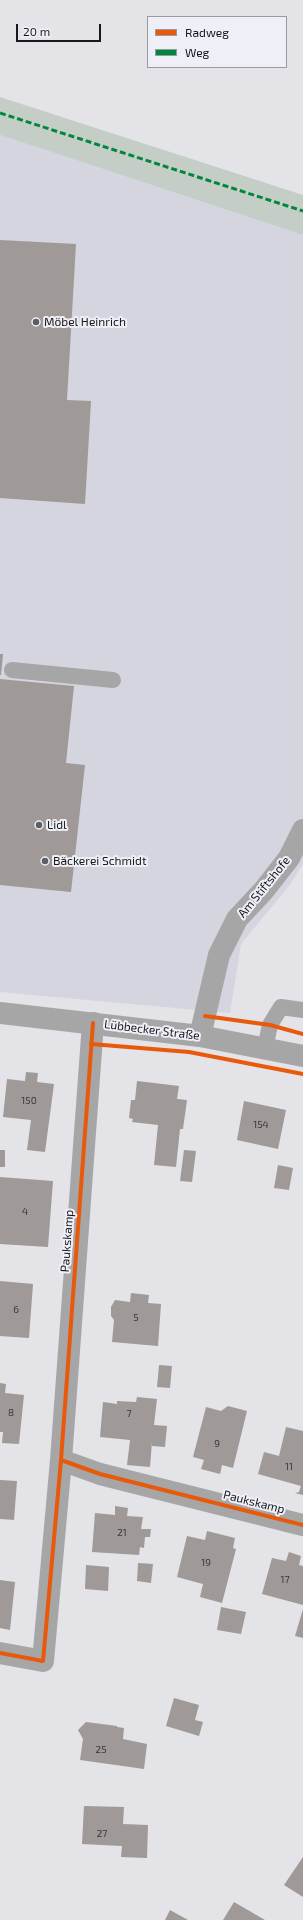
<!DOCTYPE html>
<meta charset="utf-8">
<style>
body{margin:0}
#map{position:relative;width:303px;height:1920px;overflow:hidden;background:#e3e3e8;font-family:"Exo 2",sans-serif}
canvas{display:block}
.legend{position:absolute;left:147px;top:16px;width:140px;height:52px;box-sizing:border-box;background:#efeff7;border:1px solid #99999f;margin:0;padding:5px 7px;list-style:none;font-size:12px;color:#17181a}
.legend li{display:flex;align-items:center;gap:8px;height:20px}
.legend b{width:20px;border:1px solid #99999f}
.scale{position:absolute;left:16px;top:24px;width:85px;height:18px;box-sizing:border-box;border:2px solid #17181a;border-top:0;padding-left:5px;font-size:12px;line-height:14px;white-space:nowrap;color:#17181a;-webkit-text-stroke:3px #efeff7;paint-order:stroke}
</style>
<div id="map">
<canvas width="303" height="1920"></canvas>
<ul class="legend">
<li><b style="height:5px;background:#e8590c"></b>Radweg</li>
<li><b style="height:5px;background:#00873e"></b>Weg</li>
</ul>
<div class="scale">20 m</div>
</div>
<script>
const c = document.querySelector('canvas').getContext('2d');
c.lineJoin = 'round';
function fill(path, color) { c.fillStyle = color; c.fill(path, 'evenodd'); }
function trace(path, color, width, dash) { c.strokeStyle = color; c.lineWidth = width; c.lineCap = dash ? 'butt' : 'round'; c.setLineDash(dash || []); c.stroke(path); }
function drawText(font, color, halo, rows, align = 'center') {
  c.font = font + ' "Exo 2",sans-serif'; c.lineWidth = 4; c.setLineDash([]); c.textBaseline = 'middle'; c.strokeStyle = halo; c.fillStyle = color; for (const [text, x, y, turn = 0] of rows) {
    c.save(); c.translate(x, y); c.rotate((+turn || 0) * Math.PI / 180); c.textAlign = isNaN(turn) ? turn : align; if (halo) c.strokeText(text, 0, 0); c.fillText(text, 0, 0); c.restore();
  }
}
const built = new Path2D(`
 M0,135L303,235V864L289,886L241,944L230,1013L0,992Z`);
const green = new Path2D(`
 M0,97L303,195V235L0,135Z`);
const building = new Path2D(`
 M0,240L76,244L67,400L91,401L85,504L0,498Z
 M0,654H3L1,675H0Z
 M0,679L74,686L66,763L85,765L71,892L0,885Z
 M26,1072L38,1073L37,1082L54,1084L45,1152L27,1150L31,1120L3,1117L7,1079L25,1081Z
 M137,1081L179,1086L177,1099L187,1100L183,1129H180L176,1167L154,1165L158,1125L132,1122L133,1119L129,1118L131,1100H135Z
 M244,1101L286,1110L278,1149L237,1140Z
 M0,1150H5V1167H0Z
 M184,1150L196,1151L192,1182L180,1181Z
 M278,1165L293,1168L289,1190L274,1188Z
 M0,1177L53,1181L48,1247L0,1244Z
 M0,1281L33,1284L29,1338L0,1336Z
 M131,1293L149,1295L148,1303L161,1304L158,1346L112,1342L114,1320L111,1316V1307L115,1300L130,1302Z
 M159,1365L172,1366L170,1388L157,1387Z
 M0,1383L6,1384L5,1393L24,1395L19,1444L2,1443L3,1432H0Z
 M137,1397L157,1399L154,1425L167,1426L165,1447L152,1446V1442L150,1467L127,1465L130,1440L100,1437L103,1402L117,1404V1401L136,1402Z
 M228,1406L247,1411L233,1468L222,1465L220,1474L201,1469L204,1460L193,1457L206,1407L221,1411Z
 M286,1427L303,1431V1495L295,1493L299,1492L301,1486L258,1474L264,1452L279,1456Z
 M0,1480L17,1481L14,1520L0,1519Z
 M115,1506L128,1508L127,1516L143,1517L141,1529H151L150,1537H145L144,1548L140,1547L139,1555L92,1552L95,1513L115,1515Z
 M207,1531L235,1538L233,1548L236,1549L222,1603L200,1597L203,1584L177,1577L187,1536L205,1540Z
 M289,1552L301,1556L299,1565L303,1566V1605L262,1594L272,1558L286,1561Z
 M138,1563L153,1564L151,1583L137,1581Z
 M86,1565L109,1567L108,1591L85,1589Z
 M0,1580L15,1582L10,1630L0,1628Z
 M221,1607L246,1612L241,1634L217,1630Z
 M303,1609V1638L295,1636Z
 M174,1698L199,1705L195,1720L203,1722L199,1736L166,1726Z
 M86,1722L117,1726V1727L124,1728L123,1739L147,1744L144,1769L80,1760L83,1739L78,1730Z
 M84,1806L124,1807L123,1824L148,1825L147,1858L121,1857L122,1846L82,1844Z
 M303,1857V1897L284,1885Z
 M234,1902L265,1920H223Z
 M170,1910L188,1920H165Z`);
const service = new Path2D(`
 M12,670L113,680
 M265,1048L270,1025L281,1007L303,1010`);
const minor = new Path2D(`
 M200,1036L219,955L237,919L264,890L289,858L303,830
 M61,1460L100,1474L303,1525
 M0,1653L43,1661L61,1460L93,1023`);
const tertiary = new Path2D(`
 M0,1013L200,1036L303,1056`);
const quiet = new Path2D(`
 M0,113L303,211`);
const cycleway = new Path2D(`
 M205,1016L270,1025L303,1034
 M91,1044L189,1052L303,1074
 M61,1460L100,1474L303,1525
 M0,1653L43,1661L61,1460L93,1023`);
const markers = [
 [36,322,4,"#5e5f62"],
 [39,825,4,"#5e5f62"],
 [45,861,4,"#5e5f62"]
];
const numberNames = [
 ["150",29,1101],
 ["154",261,1125],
 ["4",25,1212],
 ["6",16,1310],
 ["5",136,1318],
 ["8",11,1413],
 ["7",129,1414],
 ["9",217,1444],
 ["11",289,1467],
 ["21",122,1533],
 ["19",206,1563],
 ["17",285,1580],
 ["25",101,1750],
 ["27",102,1834]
];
const poiNames = [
 ["Möbel Heinrich",44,322],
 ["Lidl",47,825],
 ["Bäckerei Schmidt",53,861]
];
const streetNames = [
 ["Am Stiftshofe",264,887,-51],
 ["Lübbecker Straße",152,1030,7],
 ["Paukskamp",67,1241,-86],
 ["Paukskamp",254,1502,14]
];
fill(built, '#d4d5df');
fill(green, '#c5cec6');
fill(building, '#9f9998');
trace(service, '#a7a6a7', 16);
trace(minor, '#a7a6a7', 22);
trace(tertiary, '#a7a6a7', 22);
trace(quiet, '#00873e', 3, [6, 3]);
trace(cycleway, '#e8590c', 4);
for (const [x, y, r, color] of markers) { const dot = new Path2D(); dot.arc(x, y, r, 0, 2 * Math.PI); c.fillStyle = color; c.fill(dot); trace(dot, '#efeff7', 1.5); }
drawText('10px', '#39383a', null, numberNames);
drawText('12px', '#17181a', '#efeff7', poiNames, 'left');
drawText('12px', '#17181a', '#efeff7', streetNames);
</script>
